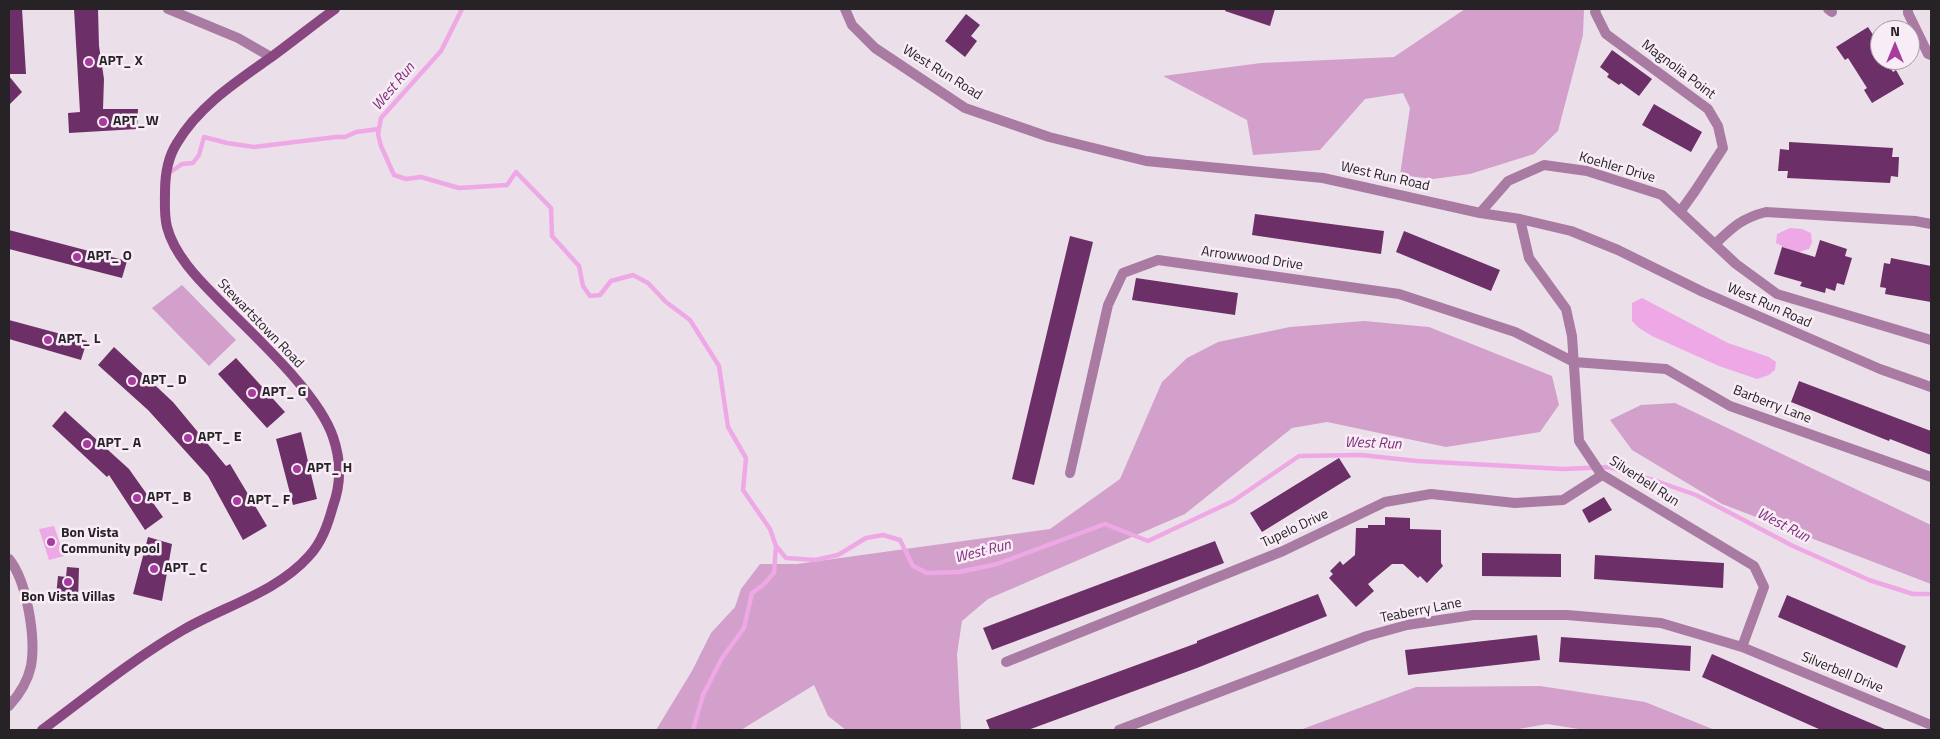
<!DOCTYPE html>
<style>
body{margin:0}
#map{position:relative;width:1940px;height:739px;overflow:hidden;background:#ebdfe9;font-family:"Titillium Web",sans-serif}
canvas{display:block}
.frame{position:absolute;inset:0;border:10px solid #262226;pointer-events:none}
.north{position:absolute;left:1870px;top:20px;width:50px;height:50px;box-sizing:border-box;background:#f8edf6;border:1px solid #a49ca3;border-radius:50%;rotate:0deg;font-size:14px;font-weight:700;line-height:20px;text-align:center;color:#262226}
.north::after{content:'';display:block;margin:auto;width:18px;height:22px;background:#a73c9e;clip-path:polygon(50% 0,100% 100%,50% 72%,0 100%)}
</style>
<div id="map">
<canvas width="1940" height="739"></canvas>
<div class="frame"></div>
<div class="north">N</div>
</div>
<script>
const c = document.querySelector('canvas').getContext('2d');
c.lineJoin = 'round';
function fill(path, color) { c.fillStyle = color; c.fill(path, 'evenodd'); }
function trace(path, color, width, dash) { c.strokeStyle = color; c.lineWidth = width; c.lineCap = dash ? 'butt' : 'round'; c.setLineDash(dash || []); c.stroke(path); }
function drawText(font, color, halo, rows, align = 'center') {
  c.font = font + ' "Titillium Web",sans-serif'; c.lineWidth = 5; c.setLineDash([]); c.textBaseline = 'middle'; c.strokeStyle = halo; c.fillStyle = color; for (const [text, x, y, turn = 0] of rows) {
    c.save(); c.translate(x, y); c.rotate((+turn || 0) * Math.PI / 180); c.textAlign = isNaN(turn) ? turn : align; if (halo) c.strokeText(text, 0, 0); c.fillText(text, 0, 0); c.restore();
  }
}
const green = new Path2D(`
 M1465,9H1584L1583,35L1558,131L1534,154L1470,174L1433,179L1400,175L1410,108L1403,93L1365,99L1320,150L1253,155L1247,120L1163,76L1261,63L1394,57Z
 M182,285L236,340L209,366L152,308Z
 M1364,321L1429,327L1552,376L1559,405L1540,432L1446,447L1327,422L1292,428L1185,514L988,599L962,621L957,654L961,730H846L828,716L814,685L741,730H656L692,671L711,633L735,607L741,589L760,564H797L1050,529L1120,479L1162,382L1187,358L1218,342L1290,327Z
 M1675,403L1931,525V584L1722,504L1632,450L1610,420L1641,405Z
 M1540,686L1645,702L1715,730H1585L1547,724L1513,730H1300L1416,687Z`);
const water = new Path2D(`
 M1790,228L1802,229L1811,233L1812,242L1809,249L1799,252L1782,247V246L1776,243L1777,234Z
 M1642,298L1728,343L1769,357L1776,362L1775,370L1769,375L1757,379L1719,366L1652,336L1639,328L1632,321V303Z
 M54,526L64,556L49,560L39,529Z`);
const stream = new Path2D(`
 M462,9L441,51L381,118L378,134L381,146L394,175L406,179L421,177L459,188L507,185L516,172L551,208L552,236L579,266L583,286L590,296L600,295L611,281L633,275L648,283L666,302L690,320L719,366L728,427L746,458L743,490L770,529L776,546L786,558L815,560L838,555L866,538L883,535L900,540L913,566L927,573L959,572L997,564L1105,524L1148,541L1233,501L1299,456L1361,455L1417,461L1563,469L1609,467L1659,482L1696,495L1793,546L1869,580L1913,594H1931
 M172,171L182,164L193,163L199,155L204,137L227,143L254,147L336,137H345L356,132L379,129
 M693,730L703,695L722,658L744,628L752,593L763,585L774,573L776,546`);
const building = new Path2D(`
 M9,9H22L26,74H9Z
 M74,9H98L99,46L104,79L103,109H138L137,129L69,133L68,113L80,112Z
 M1226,9H1275L1270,26L1225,11Z
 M966,14L980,25L971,36L977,41L965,57L945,41Z
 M1868,27L1877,41L1875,43L1880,51V60H1886L1893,72L1896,70L1904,84L1872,103L1864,90L1867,88L1848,58L1845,60L1836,47Z
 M1612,50L1652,79L1639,96L1621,83L1619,85L1607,77L1609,74L1600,67Z
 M9,76L22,92L9,105Z
 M1654,104L1702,132L1691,152L1642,125Z
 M1789,142L1893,148L1892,157H1899L1898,177L1891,176L1890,183L1787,178L1788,171H1778L1780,149L1789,150Z
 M1255,214L1384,231L1381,254L1252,235Z
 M9,230L127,261L122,278L9,249Z
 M1404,231L1500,270L1491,291L1396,252Z
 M1070,236L1093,242L1034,485L1012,479Z
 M1820,240L1847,249L1845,256L1852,258L1844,285L1837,283L1835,291L1826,288L1825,293L1800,286L1802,282L1774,274L1782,247L1815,257Z
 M1891,258L1931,266V302L1885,294L1886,288L1880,287L1884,263L1890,264Z
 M1136,278L1238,293L1235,315L1132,300Z
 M9,320L87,341L81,360L9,339Z
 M114,347L173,402L226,466L230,464L267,526L243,540L208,476L148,410L98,365Z
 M236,358L285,412L267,428L218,374Z
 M1799,381L1931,431V455L1890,439L1889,441L1791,402Z
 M65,411L129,469L163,517L145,530L109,475L107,477L52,426Z
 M301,432L317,499L293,505L276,439Z
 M1339,458L1351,477L1262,532L1250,513Z
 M1604,497L1612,510L1589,523L1582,510Z
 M1385,517L1410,518V529L1441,530V563L1443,566L1427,583L1420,576L1418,578L1403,564H1392L1368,584L1374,591L1356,607L1329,578L1333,574L1330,571L1340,561L1343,565L1355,555L1356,528H1368V525H1385Z
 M148,537L172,544L162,601L133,594Z
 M1215,541L1224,563L992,650L983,628Z
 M1482,553L1561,554V577L1482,576Z
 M1595,555L1724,563L1723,588L1594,579Z
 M67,567L79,568L78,600L56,596L58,576L66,577Z
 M1318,594L1327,616L1197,668L1028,730H990L986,720L1197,643V641Z
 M1787,595L1906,646L1897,668L1778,617Z
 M1537,635L1540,660L1408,675L1405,650Z
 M1561,637L1691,646L1690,671L1559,662Z
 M1712,654L1840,710L1887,730H1821L1702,677Z`);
const street = new Path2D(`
 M168,9L238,38L271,57
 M845,9L852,25L875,48L965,108L1049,137L1146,161L1323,178L1480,213L1520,219L1571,231L1618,250L1703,292L1880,369L1931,387
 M1596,9L1595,12L1606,34L1708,109L1718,126L1723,148L1695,191L1680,212
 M1828,9L1832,12
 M1908,9V13L1928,54L1931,55
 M1480,213L1508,181L1544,165L1587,171L1662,195L1736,264L1777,294L1931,340
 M1520,219L1529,258L1566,309L1572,336L1579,441L1601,474L1754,566L1764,587L1742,647
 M1715,244C1733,227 1742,218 1766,212L1915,221L1931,224
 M1070,473L1108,305L1123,273L1158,260L1399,294L1515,332L1574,362L1666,369L1730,406L1931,477
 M9,559C27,581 36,638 31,666C28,680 19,695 9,706
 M1006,662L1283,551L1385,502L1431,494L1515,503L1563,500L1602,475
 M1119,730L1367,636L1407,625L1473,615H1567L1661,623L1742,647L1931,725`);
const secondary = new Path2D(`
 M42,730C88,696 133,659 183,630C224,606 276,593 309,556C322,542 328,524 333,506C341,484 341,460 333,437C318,392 250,332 216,297C197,278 174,254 167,227C164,215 165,204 165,192C165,176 168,157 177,143C199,106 236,82 270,58C292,42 313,25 335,9`);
const markers = [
 [89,62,5,"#a73c9e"],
 [103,122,5,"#a73c9e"],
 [77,257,5,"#a73c9e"],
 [48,340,5,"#a73c9e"],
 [132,381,5,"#a73c9e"],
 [252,393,5,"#a73c9e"],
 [188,438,5,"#a73c9e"],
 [87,444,5,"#a73c9e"],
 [297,469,5,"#a73c9e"],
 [137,498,5,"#a73c9e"],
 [237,501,5,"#a73c9e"],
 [51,542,5,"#a73c9e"],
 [154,569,5,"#a73c9e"],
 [68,582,5,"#a73c9e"]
];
const poiNames = [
 ["APT_ X",99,62],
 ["APT_W",113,122],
 ["APT_ O",87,257],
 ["APT_ L",58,340],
 ["APT_ D",142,381],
 ["APT_ G",262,393],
 ["APT_ E",198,438],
 ["APT_ A",97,444],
 ["APT_ H",307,469],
 ["APT_ B",147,498],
 ["APT_ F",247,501],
 ["Bon Vista",61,534],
 ["Community pool",61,550],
 ["APT_ C",164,569],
 ["Bon Vista Villas",68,598,"center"]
];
const streetNames = [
 ["Magnolia Point",1678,70,37],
 ["West Run Road",942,73,32],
 ["Koehler Drive",1617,168,16],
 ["West Run Road",1385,177,13],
 ["Arrowwood Drive",1252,259,8],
 ["West Run Road",1769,306,24],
 ["Stewartstown Road",260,324,46],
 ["Barberry Lane",1772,405,21],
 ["Silverbell Run",1644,482,33],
 ["Tupelo Drive",1295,529,-25],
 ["Teaberry Lane",1421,611,-11],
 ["Silverbell Drive",1842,673,22]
];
const waterNames = [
 ["West Run",394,87,-50],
 ["West Run",1373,444,2],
 ["West Run",1783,526,27],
 ["West Run",983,552,-14]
];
fill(green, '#d2a0cb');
fill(water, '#efa8e6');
trace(stream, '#efa8e6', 4.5);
fill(building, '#6d2f67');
trace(street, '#a97ba3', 10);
trace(secondary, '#894782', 10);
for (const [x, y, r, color] of markers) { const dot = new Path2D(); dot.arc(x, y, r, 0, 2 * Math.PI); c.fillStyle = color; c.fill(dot); trace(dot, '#f8edf6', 2); }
drawText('bold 14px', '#262226', '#f8edf6', poiNames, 'left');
drawText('14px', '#262226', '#f8edf6', streetNames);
drawText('italic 15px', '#82307b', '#f8edf6', waterNames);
</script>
